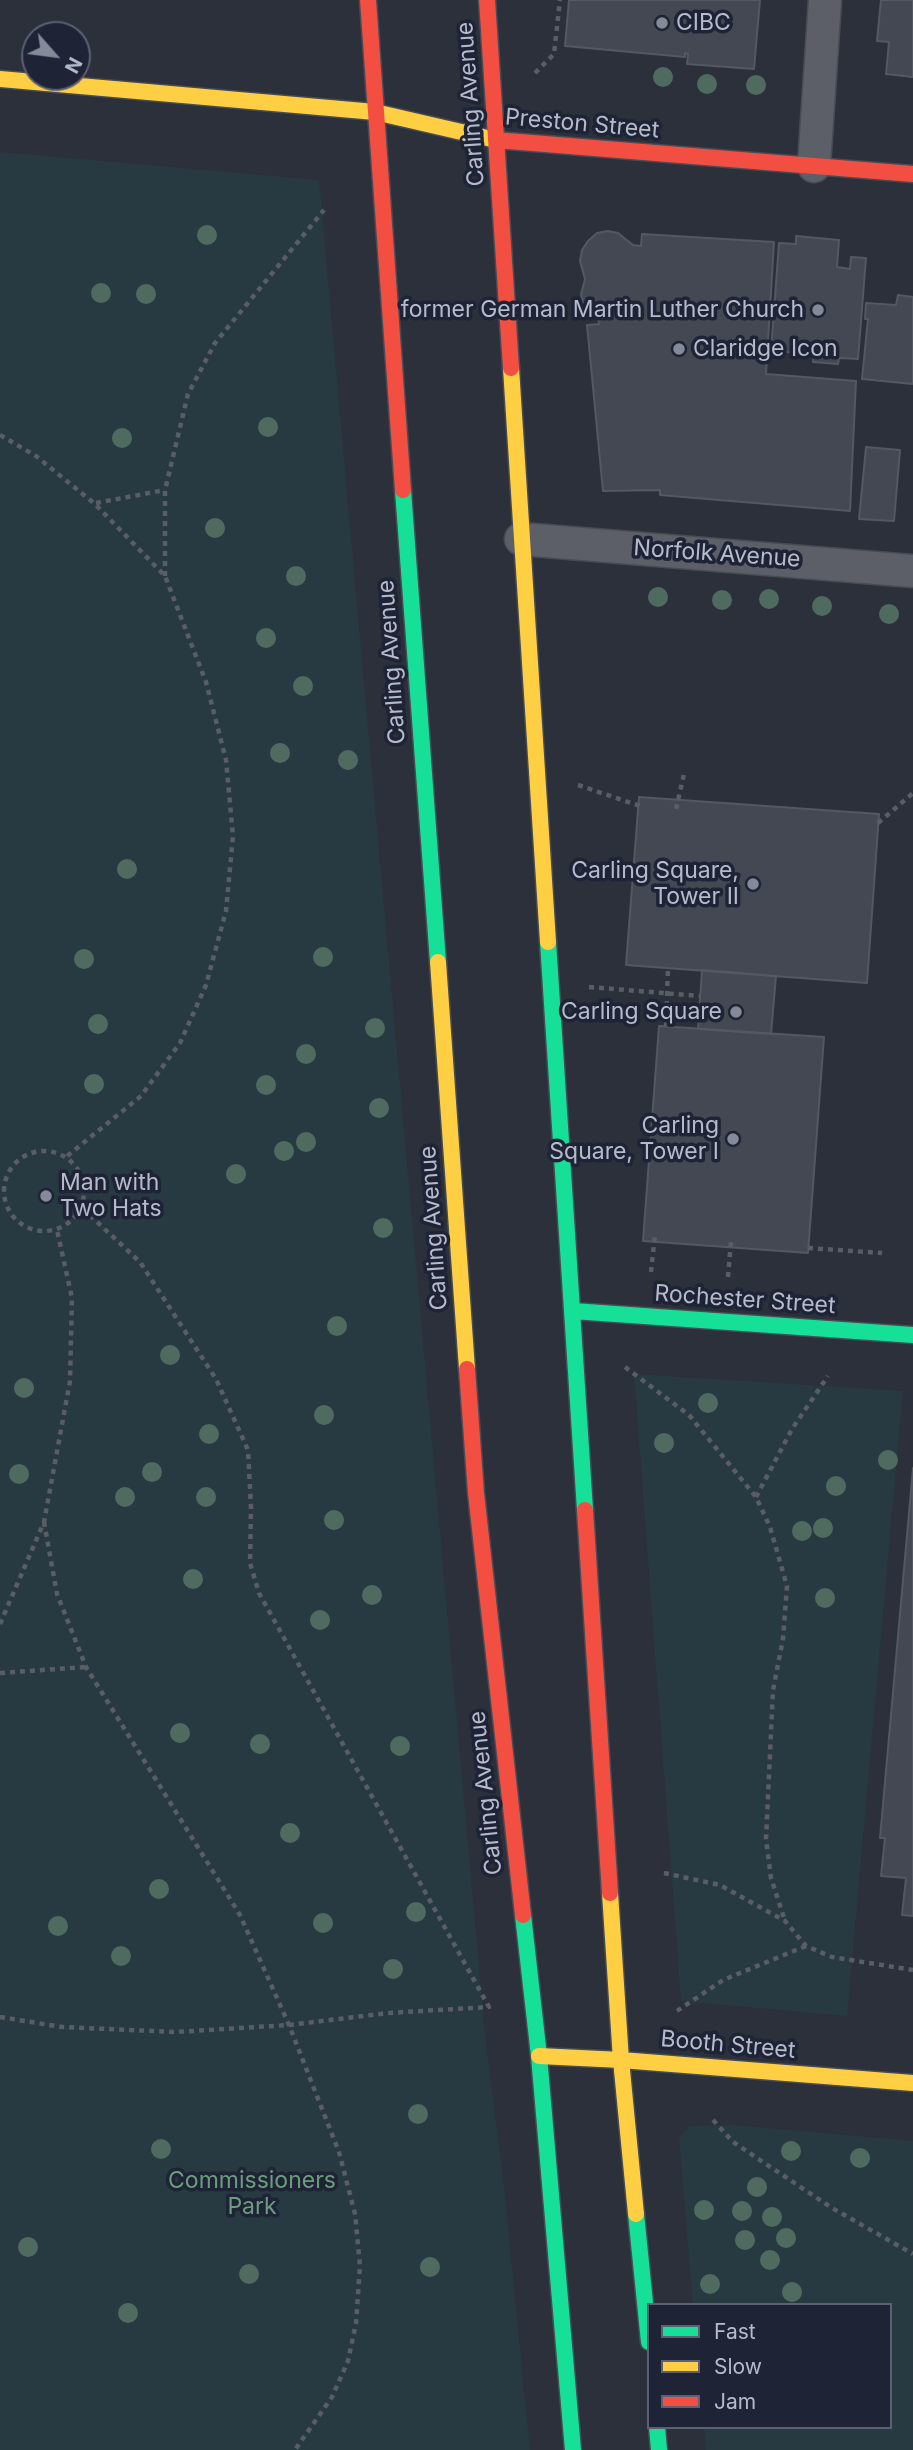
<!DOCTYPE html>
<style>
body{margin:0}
#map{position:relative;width:913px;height:2450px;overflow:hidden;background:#2b303b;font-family:Inter,sans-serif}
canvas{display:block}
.legend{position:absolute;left:647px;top:2303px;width:245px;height:126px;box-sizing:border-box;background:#1e2436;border:2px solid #5b6072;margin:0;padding:9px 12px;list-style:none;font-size:21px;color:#b6bbcb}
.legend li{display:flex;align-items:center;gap:14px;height:35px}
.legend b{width:35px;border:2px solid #5b6072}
.north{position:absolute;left:21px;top:21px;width:70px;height:70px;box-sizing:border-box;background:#1e2436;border:2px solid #5b6072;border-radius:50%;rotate:118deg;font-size:19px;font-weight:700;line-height:28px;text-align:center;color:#b6bbcb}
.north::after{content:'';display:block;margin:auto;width:24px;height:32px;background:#858a99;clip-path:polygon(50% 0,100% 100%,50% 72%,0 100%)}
</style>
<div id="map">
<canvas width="913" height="2450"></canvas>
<ul class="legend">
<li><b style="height:9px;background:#16e098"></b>Fast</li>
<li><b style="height:9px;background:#ffcf43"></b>Slow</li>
<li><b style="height:9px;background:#f24e42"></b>Jam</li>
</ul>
<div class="north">N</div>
</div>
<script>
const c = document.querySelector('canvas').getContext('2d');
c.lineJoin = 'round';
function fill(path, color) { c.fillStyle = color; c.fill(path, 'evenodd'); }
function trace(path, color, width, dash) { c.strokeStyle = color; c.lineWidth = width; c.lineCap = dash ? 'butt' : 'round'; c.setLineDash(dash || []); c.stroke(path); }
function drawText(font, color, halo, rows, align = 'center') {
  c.font = font + ' Inter,sans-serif'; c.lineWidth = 7; c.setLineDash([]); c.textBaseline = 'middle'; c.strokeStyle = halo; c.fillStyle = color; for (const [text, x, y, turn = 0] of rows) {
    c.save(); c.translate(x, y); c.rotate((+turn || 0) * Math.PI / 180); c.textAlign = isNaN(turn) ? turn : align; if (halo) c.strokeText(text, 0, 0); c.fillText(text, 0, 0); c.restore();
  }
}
const green = new Path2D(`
 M0,152L319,180L485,2034L503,2177L530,2450H0Z
 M634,1374L903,1391L847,2016L681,2001Z
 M734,2125L913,2141V2450H706L704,2427H890V2305H693L679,2139L689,2126Z`);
const building = new Path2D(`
 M569,0H760L754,69L687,64L688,54L685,53V57L565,46Z
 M881,0H913V77L886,74L889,42L877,41Z
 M608,231L618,233L633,245L641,246L642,234L774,242L766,374L856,381L850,511L660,495V490L603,491L587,325L599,324L598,313L590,311L583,303L581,294L585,279L580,261L582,250L588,241L597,233Z
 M796,236L839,240L837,267L850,269L851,257L866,258L858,359L839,358L838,364L813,362L814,354L771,351L779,243L796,244Z
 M898,295L913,297V384L862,379L868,319H865L866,303L896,305Z
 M866,447L900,450L894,521L859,519Z
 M639,797L879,814L867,983L626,965Z
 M702,970L776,976L771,1034L698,1029Z
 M659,1026L824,1037L808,1253L643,1241Z
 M913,1468V1916L902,1915L906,1878L881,1876L885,1838H880Z`);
const path = new Path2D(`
 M535,73L554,54L560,0
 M0,435L36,456L95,504L165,576L206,682L226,760L233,836L226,911L206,985L180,1043L141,1096L66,1157
 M96,503L165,490
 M165,576V490L188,394L215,343L324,210
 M578,785L643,807
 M676,809L684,774
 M878,823L913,793
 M589,987L700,996
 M666,1026L668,968
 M4 1191a40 40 0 1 1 80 0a40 40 0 1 1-80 0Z
 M808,1248L882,1253
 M651,1272L655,1234
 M728,1277L731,1241
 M625,1367L689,1415L756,1497L770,1527L787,1586L783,1639L773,1690L766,1839L771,1878L785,1921
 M756,1497L792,1429L828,1376
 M44,1522L57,1594L86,1667L240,1915L289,2025L339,2152L355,2214L360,2266L356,2323L348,2361L332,2397L295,2450
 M0,1624L44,1522L70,1381L72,1298L57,1230
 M0,1673L86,1667
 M664,1873L720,1885L785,1921L806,1946L832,1957L913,1970
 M677,2011L723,1980L806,1946
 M0,2017L62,2027L176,2032L289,2025L388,2013L489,2007L259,1593L250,1563L251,1508L248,1450L216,1379L140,1262L81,1207
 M713,2120L733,2142L832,2208L913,2254`);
const street = new Path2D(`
 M814,166L825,0
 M521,539L913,571`);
const fast = new Path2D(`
 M403,490L438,962
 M548,942L585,1510
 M573,1311L913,1335
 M523,1915L539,2056L573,2450
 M636,2214L649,2342
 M657,2427L659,2450`);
const slow = new Path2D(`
 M0,79L375,112L496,140
 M511,368L548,942
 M438,962L467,1369
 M610,1893L621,2060L636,2214
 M539,2056L621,2060L913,2083`);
const jam = new Path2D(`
 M368,0L403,490
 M487,0L511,368
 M496,140L913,174
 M467,1369L476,1493L523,1915
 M585,1510L610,1893`);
const trees = [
 [663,77],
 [707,84],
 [756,85],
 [207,235],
 [101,293],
 [146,294],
 [268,427],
 [122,438],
 [215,528],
 [296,576],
 [658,597],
 [769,599],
 [722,600],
 [822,606],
 [889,614],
 [266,638],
 [303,686],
 [280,753],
 [348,760],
 [127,869],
 [323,957],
 [84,959],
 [98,1024],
 [375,1028],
 [306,1054],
 [94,1084],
 [266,1085],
 [379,1108],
 [306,1142],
 [284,1151],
 [236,1174],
 [383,1228],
 [337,1326],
 [170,1355],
 [24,1388],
 [708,1403],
 [324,1415],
 [209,1434],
 [664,1443],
 [888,1460],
 [152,1472],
 [19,1474],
 [836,1486],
 [125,1497],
 [206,1497],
 [334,1520],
 [823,1528],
 [802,1531],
 [193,1579],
 [372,1595],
 [825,1598],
 [320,1620],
 [180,1733],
 [260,1744],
 [400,1746],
 [290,1833],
 [159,1889],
 [416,1912],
 [323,1923],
 [58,1926],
 [121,1956],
 [393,1969],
 [418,2114],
 [161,2149],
 [791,2151],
 [860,2158],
 [757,2187],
 [704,2210],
 [742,2211],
 [772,2217],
 [786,2238],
 [745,2240],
 [28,2247],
 [770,2260],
 [430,2267],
 [249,2274],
 [710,2284],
 [792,2292],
 [128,2313]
];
const markers = [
 [662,23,7,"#858a99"],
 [818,310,7,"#858a99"],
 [679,349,7,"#858a99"],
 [753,884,7,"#858a99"],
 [736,1012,7,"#858a99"],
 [733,1139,7,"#858a99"],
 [46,1196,7,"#858a99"]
];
const poiNames = [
 ["CIBC",676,23,"left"],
 ["former German Martin Luther Church",804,310],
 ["Claridge Icon",693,349,"left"],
 ["Carling Square,",739,871],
 ["Tower II",739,897],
 ["Carling Square",722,1012],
 ["Carling",719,1126],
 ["Square, Tower I",719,1152],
 ["Man with",60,1183,"left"],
 ["Two Hats",60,1209,"left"]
];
const streetNames = [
 ["Carling Avenue",471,104,-94],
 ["Preston Street",582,124,5],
 ["Norfolk Avenue",717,554,4],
 ["Carling Avenue",392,662,-94],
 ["Carling Avenue",434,1228,-94],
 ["Rochester Street",745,1300,4],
 ["Carling Avenue",486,1793,-96],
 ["Booth Street",728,2045,5]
];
const parkNames = [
 ["Commissioners",252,2181],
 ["Park",252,2207]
];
fill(green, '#283a41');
fill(building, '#444852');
trace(building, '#535862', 2);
trace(street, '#474b54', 35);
trace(fast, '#474b54', 19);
trace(slow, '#474b54', 19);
trace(jam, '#474b54', 19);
trace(path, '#595d65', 4.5, [5, 5]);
trace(street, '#5c5f68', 32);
trace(fast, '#16e098', 16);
trace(slow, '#ffcf43', 16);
trace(jam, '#f24e42', 16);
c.fillStyle = '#4f6b60';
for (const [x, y] of trees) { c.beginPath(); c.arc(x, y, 10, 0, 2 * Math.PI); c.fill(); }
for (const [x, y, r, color] of markers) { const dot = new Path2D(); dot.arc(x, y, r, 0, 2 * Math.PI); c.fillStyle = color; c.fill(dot); trace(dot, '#1e2436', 2.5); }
drawText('23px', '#b6bbcb', '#1e2436', poiNames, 'right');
drawText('23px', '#b6bbcb', '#1e2436', streetNames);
drawText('23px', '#6c9c7e', '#1e2436', parkNames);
</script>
